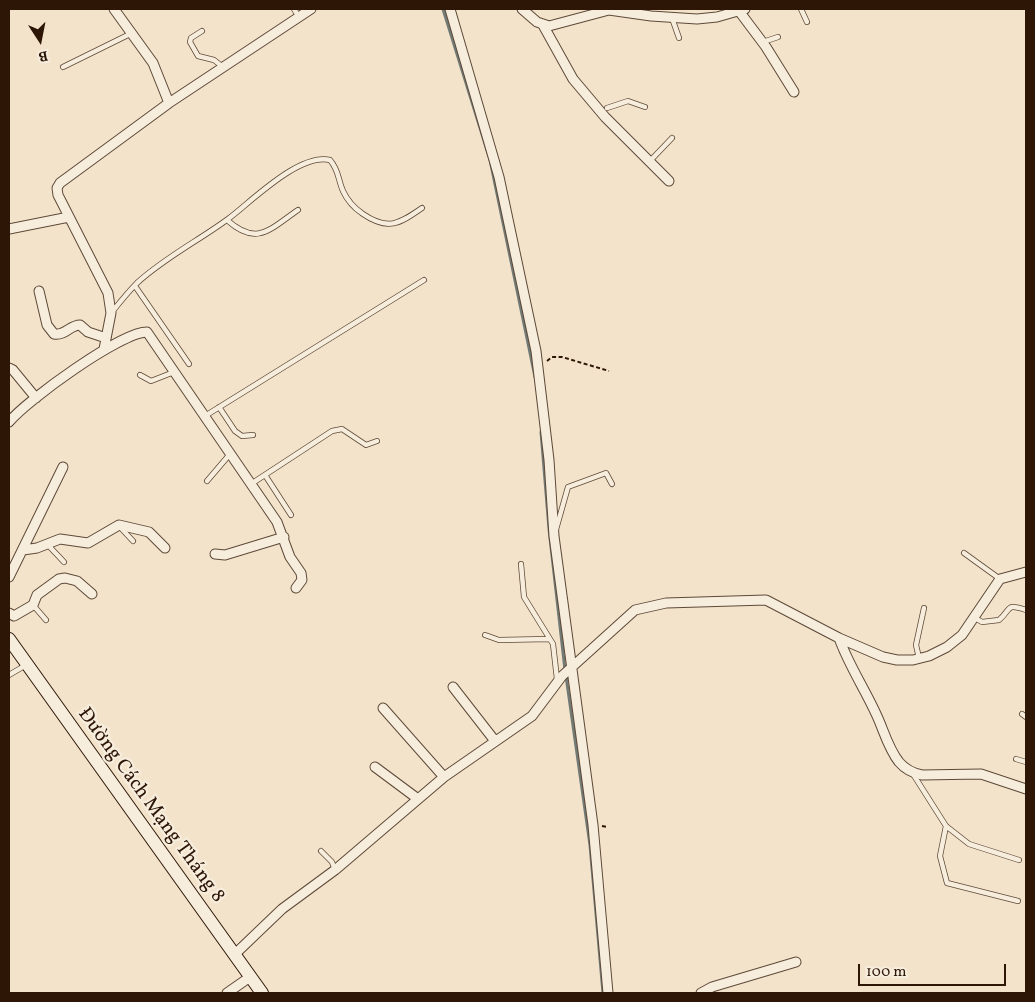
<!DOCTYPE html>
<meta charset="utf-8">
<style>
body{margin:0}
#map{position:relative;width:1035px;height:1002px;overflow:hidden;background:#f3e3cb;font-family:Vollkorn,serif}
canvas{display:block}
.frame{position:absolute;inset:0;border:10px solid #2d1606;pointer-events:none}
.north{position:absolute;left:15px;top:15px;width:50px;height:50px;-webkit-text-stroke:4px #f7eddd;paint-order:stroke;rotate:169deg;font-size:14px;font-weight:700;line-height:20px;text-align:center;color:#2d1606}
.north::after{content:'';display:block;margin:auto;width:18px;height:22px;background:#2d1606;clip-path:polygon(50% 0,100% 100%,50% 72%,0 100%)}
.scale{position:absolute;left:858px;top:964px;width:148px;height:22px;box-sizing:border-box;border:2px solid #2d1606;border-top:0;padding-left:6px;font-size:15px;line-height:18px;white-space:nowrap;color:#2d1606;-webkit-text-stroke:4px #f7eddd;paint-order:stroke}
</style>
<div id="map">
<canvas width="1035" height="1002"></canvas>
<div class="frame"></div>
<div class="north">B</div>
<div class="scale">100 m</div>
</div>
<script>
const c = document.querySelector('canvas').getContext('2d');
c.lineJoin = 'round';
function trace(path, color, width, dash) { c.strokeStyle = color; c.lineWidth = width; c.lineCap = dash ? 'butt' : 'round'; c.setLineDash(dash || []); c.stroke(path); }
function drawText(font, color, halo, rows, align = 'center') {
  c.font = font + ' Vollkorn,serif'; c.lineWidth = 4.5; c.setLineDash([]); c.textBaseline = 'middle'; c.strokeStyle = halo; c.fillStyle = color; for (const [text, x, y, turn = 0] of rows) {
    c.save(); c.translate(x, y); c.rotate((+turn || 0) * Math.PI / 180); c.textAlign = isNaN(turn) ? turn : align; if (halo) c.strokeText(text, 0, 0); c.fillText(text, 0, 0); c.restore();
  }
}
const stream = new Path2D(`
 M443,9L490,160L535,377
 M541,432L549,529L565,670
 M566,676L590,845L603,993`);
const path = new Path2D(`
 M547,361L552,357H562L609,371
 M602,826L608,827`);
const lane = new Path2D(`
 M294,9L299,17
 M801,9L807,22
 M672,18L679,38
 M202,31L191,38L190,42L198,56L214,60L223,67
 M763,42L778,37
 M63,67L132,33
 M607,108L628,101L645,107
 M650,161L672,138
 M227,220C257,247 270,229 298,210
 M135,286L189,364
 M112,312C120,302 128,292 137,283C164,258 198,241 228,219C252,201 299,153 330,160C339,170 338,180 343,191C348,202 354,208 363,214C388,231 399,224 422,208
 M140,375L151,381L174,372
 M219,407L235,431L242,436L253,435
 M205,416L424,280
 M265,475L291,515
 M207,481L230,454
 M251,484L332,431L342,429L366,445L377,441
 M120,527L133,541
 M555,533L568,487L606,473L612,484
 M47,544L64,562
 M964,553L1000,579
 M521,564L524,597L553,644L557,679
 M33,605L46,620
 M975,618L982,622L999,620C1012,609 1005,603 1026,610
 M485,635L499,640L549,639
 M919,658L916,645L924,608
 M9,675L26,665
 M1022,714L1026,717
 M1016,759L1026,762
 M913,774L946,826L969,844L1019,860
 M946,826L940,856L947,883L1018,901
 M321,851L332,862L335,870`);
const street = new Path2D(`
 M114,9L153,63L169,103
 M450,9L499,177L536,351L549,460L554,536L593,825L608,993
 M522,9L537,22L549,26L609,10L651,16L697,19L717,17L745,9
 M739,11L766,47L794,92
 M543,25L573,79L605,117L669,181
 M9,229L69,217
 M39,291L47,325L54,334C65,336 70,325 80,325L88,332L106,338
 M104,349L111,313L108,293L58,195L57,188L60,183L169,103L311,9
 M9,368L13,370L36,398
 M9,422C27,400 121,332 147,332L277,522L290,557L301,573L302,580L296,588
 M23,550L37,548L60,539L88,543L119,525L149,532L165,548
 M215,554L225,555L284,537
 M9,577L63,467
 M9,613L14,616L33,605L37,595L59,579L65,578L77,581L92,594
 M839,638C849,666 865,689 877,716C884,731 888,748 899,762C905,769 912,773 922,775L981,774L1026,789
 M453,687L495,741
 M383,708L444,777
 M375,767L418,799
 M234,955L282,909L335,870L444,777L532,716L562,676L635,610L666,603L766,600L839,638L883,657L897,660H913L929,656L947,647L962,635L1000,579L1026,572
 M227,993L250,977
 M701,993L712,987L796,962`);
const secondary = new Path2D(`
 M9,639L262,993`);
const streetNames = [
 ["Đường Cách Mạng Tháng 8",150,806,54]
];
trace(stream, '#727a76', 3);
trace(lane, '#5e4937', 6);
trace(street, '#5e4937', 11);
trace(secondary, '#2d1606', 14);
trace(path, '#2d1606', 2, [4, 2.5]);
trace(lane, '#f7eddd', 4.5);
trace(street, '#f7eddd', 9);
trace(secondary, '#f7eddd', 12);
drawText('20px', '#2d1606', '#f7eddd', streetNames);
</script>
